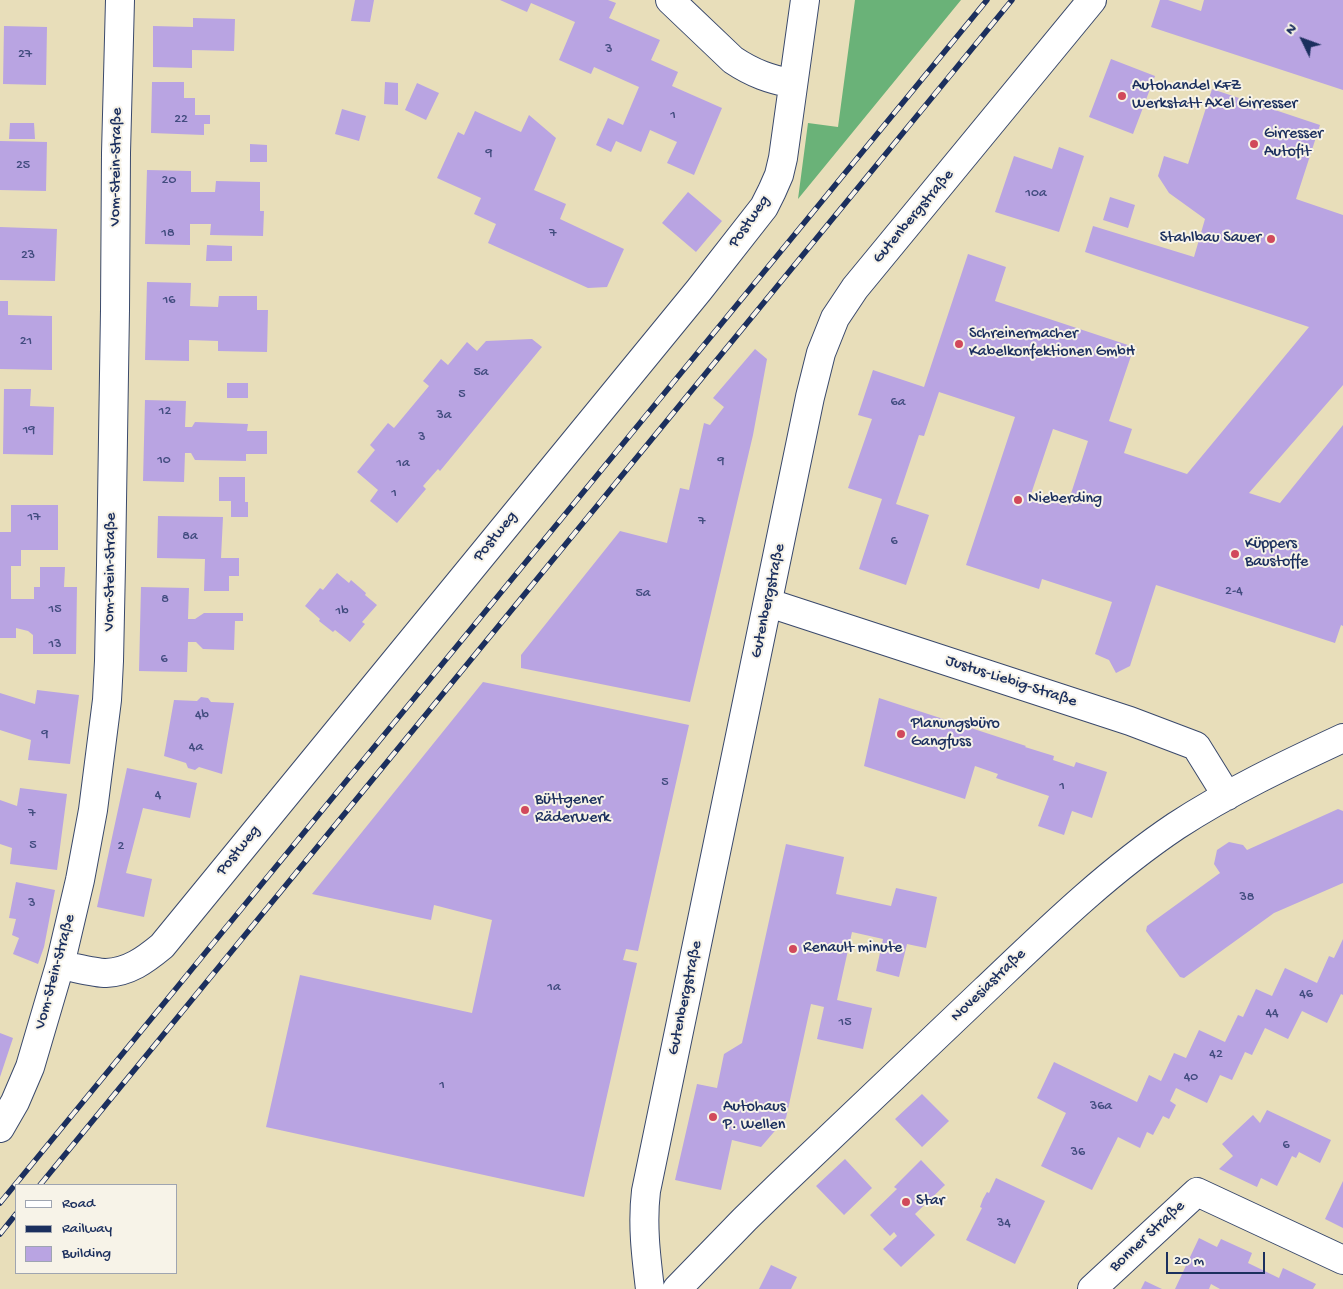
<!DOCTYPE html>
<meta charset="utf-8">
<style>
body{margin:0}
#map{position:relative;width:1343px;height:1289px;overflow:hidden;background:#e8deba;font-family:"Gochi Hand",sans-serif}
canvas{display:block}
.legend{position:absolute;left:15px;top:1184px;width:162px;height:90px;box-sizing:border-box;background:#f7f3e8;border:1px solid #9fa5b1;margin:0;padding:6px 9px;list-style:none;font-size:15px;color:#1b2f5e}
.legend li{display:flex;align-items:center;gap:10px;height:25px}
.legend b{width:25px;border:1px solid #9fa5b1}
.north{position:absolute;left:1278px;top:15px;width:50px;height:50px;-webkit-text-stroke:4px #f7f3e8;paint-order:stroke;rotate:312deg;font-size:14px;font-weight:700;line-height:20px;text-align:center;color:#1b2f5e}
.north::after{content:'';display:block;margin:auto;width:18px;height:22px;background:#1b2f5e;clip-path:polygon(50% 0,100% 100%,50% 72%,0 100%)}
.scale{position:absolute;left:1166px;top:1252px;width:99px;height:22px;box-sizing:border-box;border:2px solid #1b2f5e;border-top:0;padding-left:6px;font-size:15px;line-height:18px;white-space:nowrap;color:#1b2f5e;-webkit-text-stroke:4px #f7f3e8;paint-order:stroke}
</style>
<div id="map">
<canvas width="1343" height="1289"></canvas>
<ul class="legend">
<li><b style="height:6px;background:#fff"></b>Road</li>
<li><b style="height:6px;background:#1b2f5e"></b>Railway</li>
<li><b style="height:14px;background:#b9a4e2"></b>Building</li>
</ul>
<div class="north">N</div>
<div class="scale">20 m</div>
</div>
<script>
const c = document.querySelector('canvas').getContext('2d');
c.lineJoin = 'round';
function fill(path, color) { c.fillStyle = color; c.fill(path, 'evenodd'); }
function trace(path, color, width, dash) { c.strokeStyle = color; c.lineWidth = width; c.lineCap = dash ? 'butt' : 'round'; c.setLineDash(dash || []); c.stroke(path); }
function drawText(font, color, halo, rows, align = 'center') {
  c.font = font + ' "Gochi Hand",sans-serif'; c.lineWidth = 4; c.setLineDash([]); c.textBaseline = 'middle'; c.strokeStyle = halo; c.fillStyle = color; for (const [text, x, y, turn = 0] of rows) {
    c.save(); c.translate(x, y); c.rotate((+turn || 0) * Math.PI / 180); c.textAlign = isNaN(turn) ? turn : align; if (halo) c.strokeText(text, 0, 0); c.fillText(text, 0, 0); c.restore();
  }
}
const forest = new Path2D(`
 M855,0H961L798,199L808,123L838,127Z`);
const building = new Path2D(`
 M355,0H374L370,22L351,21Z
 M500,0H608L616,3L609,18L660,40L651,60L678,72L672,86L722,108L694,175L667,163L677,142L650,130L641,152L616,141L611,152L596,145L608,118L623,125L639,87L594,67L591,74L559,60L575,22L531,3L527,12Z
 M1160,0H1168L1201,11L1204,0H1343V90L1151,27Z
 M193,18L235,19L234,51L192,50V68L153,67V26L193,27Z
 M4,26L47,27L46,85L3,84Z
 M1111,59L1155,76L1133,134L1089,117Z
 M152,82H184V98H195V115H210V124H204V135L151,133Z
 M385,82L398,83V105L384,104Z
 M417,83L439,93L426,120L405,110Z
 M1212,89L1320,125L1296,199L1343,215V385L1249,493L1280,503L1343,425V626L1341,625L1335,643L1156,585L1130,666L1116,673L1109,660L1095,654L1112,602L1042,579L1039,589L966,565L1015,417L939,392L924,436L919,435L896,504L929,515L906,585L859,569L882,499L848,488L872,419L858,415L873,370L924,387L968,254L1006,267L995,301L1134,347L1109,421L1132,429L1124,453L1187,474L1309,327L1085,252L1093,226L1194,257L1205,219L1169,193L1158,176L1164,156L1188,164ZM1053,429L1088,441L1067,506L1031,494Z
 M342,109L366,116L359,141L335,134Z
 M475,111L521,132L529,115L556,138L534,190L566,204L560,219L624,249L607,287L588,288L488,243L496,224L474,214L481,198L437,178L458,132L464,135Z
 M10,123H34L35,139H9Z
 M0,141L47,142L46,191L0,190Z
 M250,144L267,145V162H250Z
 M1059,147L1084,156L1059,232L995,212L1014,156L1052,169Z
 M147,170L191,171V192H215L216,181L260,182V211H264L263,236L210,235L211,224H190V245L145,244Z
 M688,192L722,221L696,252L662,223Z
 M1110,197L1135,205L1128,228L1103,220Z
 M0,227L57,229L55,281L0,280Z
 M207,245L232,246V261H206Z
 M147,282L191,283L190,306L218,307L219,296H257V310H268L267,352L218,351V341L189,340V361L145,360Z
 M0,301H8V315L52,316V370L0,369Z
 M532,339L542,347L440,471L438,469L423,486L426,489L397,523L370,501L378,490L357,472L375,450L370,445L388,423L394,428L429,386L423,381L441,359L448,365L467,342L477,351L486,341Z
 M755,349L767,359L753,435L690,702L521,668V655L620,531L667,543L680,488L689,490L704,423L710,425L724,407L713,398Z
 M227,383H248V398H227Z
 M4,389H31L30,406L54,407L53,455L3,454Z
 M145,400L186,401L185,427H192L195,422L248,424L247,431H267V454H246V461L195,460L191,453H185L184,482L143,481Z
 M219,477H245V502H248V517H231V501H219Z
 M11,505H58V550H21V566H11V599H34V587H40V567H65L64,587H77L76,654H33V635L28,631L16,628V638H0V532H11Z
 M158,516L223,517L221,558H239V576H229V591H204L205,559L157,558Z
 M337,573L349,583L351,580L366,593L365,595L377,605L362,622L365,624L350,642L335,630L333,632L319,621L320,619L305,606L320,588L323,590Z
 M141,587L189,588L188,619H195L204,613H243V621H235L234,650L203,649L196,642H188L187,672L139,671Z
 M483,682L689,725L638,951L626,949L623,960L637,963L584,1197L266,1127L300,975L472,1013L492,920L434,905L431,920L312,894Z
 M37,690L79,695L70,764L28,760L31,740L0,730V693L35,704Z
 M201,697L208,698L211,702L234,703L222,774L199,767L195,770L188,768L186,763L164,756L174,700L197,701Z
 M879,698L1026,746L1025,747L1054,756L1053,760L1074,767L1076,762L1107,772L1092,818L1072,811L1064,835L1038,826L1049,796L996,778L998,774L975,766L965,799L864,766Z
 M127,768L197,783L190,818L143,808L126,873L152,879L144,917L97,907Z
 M20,788L67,794L57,870L10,864L12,848L0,844V800L17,806Z
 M1338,809L1343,811V883L1274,913L1184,978L1180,977L1146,931L1147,926L1220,873L1214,864L1217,850L1229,842L1243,845L1247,850Z
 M786,844L844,857L836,894L891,906L896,888L937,897L926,948L907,944L899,977L876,971L883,939L852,932L837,1000L872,1008L863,1049L817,1039L824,1007L811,1004L786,1118L761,1147L732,1140L721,1190L675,1180L697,1084L717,1088L724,1054L742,1043Z
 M16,882L55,890L44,947L38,964L13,954L19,938L12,935L16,919L9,918Z
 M1343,939V995L1341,994L1327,1023L1302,1011L1288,1039L1265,1028L1252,1055L1245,1052L1232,1080L1220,1075L1207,1103L1176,1088L1170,1101L1176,1105L1169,1119L1163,1116L1153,1135L1147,1132L1140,1148L1118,1137L1092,1190L1041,1166L1066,1113L1037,1098L1054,1062L1137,1102L1149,1075L1161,1081L1174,1053L1186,1058L1199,1030L1225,1042L1238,1015L1243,1017L1256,989L1272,996L1285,968L1317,983L1329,956L1334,958Z
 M0,1033L13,1038L0,1077Z
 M922,1094L949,1121L922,1147L895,1119Z
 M1267,1110L1331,1140L1320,1163L1299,1152L1296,1158L1292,1156L1277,1186L1261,1178L1257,1187L1219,1169L1233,1156L1222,1144L1253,1115L1260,1123Z
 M845,1159L872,1188L844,1215L816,1186Z
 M921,1160L945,1185L915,1214L935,1235L901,1267L883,1249L897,1236L894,1232L890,1236L870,1215L897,1189L894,1187Z
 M996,1178L1045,1201L1015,1264L966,1240L982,1208L980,1207L983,1199L987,1192L989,1193Z
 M1343,1181V1228L1325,1219Z
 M1199,1238L1217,1247L1221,1239L1252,1253L1248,1263L1279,1278L1283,1268L1316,1284L1313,1289H1220L1211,1284L1209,1289H1175Z
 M771,1265L797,1277L791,1289H759Z
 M1145,1281L1162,1289H1141Z`);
const minor = new Path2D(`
 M670,0L733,60C754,74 770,79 793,84
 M769,603L1130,721L1196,746L1227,796
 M60,965C73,967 94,973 106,973C129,972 145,960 162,946L699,290L764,207L772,191L779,175L783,158L805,0
 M0,1128L15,1102L30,1067L60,965L80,880L93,810L107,700L109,661L111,565L115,310L116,153L120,0
 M650,1289C646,1256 642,1224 646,1191L810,397L821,353L835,318L855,288L1092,0
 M677,1289L745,1219L780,1185C848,1120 916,1055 985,990C1046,932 1106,873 1176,826C1228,792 1287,764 1343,738
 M1092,1289L1197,1192L1343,1260`);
const rail = new Path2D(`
 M40,1185L1012,0
 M0,1203L987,0
 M0,1234L16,1214`);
const markers = [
 [1122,96,5,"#d1495b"],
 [1254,144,5,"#d1495b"],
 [1271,239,5,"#d1495b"],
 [959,344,5,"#d1495b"],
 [1018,500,5,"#d1495b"],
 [1235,554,5,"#d1495b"],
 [901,734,5,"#d1495b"],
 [525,810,5,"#d1495b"],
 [793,949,5,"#d1495b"],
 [713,1117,5,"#d1495b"],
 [906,1202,5,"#d1495b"]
];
const numberNames = [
 ["3",609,50],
 ["27",25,55],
 ["1",673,116],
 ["22",181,120],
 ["9",489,154],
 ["25",23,166],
 ["20",169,181],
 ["10a",1036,194],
 ["18",168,234],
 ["7",553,234],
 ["23",28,256],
 ["16",169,301],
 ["21",26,342],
 ["5a",481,373],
 ["5",462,395],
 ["6a",898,403],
 ["12",165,412],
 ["3a",444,416],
 ["19",29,431],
 ["3",422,438],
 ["10",164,461],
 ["9",721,462],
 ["1a",403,464],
 ["1",394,494],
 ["17",34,518],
 ["7",702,522],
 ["8a",190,537],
 ["6",894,542],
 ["2-4",1234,592],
 ["5a",643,594],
 ["8",165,600],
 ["15",55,610],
 ["1b",342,612],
 ["13",55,645],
 ["6",164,660],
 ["4b",202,716],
 ["9",45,735],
 ["4a",196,748],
 ["5",665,783],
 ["1",1062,787],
 ["4",158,796],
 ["7",32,814],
 ["5",33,846],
 ["2",121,847],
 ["38",1247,898],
 ["3",32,904],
 ["1a",554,988],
 ["46",1306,995],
 ["44",1272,1014],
 ["15",845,1023],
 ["42",1216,1055],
 ["40",1191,1078],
 ["1",442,1086],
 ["36a",1101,1107],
 ["6",1286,1146],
 ["36",1078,1153],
 ["34",1004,1224]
];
const poiNames = [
 ["Autohandel KFZ",1132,87],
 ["Werkstatt Axel Girresser",1132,105],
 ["Girresser",1264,135],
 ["Autofit",1264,153],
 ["Stahlbau Sauer",1261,239,"right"],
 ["Schreinermacher",969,335],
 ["Kabelkonfektionen GmbH",969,353],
 ["Nieberding",1028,500],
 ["Küppers",1245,545],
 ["Baustoffe",1245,563],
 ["Planungsbüro",911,725],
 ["Gangfuss",911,743],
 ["Büttgener",535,801],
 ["RäderWerk",535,819],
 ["Renault minute",803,949],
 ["Autohaus",723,1108],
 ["P. Wellen",723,1126],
 ["Star",916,1202]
];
const streetNames = [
 ["Vom-Stein-Straße",117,167,-89],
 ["Gutenbergstraße",914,217,-50],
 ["Postweg",750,222,-55],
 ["Postweg",496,537,-51],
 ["Vom-Stein-Straße",111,572,-89],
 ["Gutenbergstraße",769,601,-78],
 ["Justus-Liebig-Straße",1011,682,18],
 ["Postweg",239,851,-51],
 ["Vom-Stein-Straße",56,972,-75],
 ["Novesiastraße",989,986,-44],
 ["Gutenbergstraße",686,998,-78],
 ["Bonner Straße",1148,1237,-43]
];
fill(forest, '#6ab278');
fill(building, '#b9a4e2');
trace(minor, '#3a496c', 30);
trace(minor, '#fff', 28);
trace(rail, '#1b2f5e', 5.5);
trace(rail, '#f7f3e8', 4, [11]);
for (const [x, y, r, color] of markers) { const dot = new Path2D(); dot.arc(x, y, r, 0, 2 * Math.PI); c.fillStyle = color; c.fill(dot); trace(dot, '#f7f3e8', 2); }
drawText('14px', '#424c7f', null, numberNames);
drawText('16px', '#1b2f5e', '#f7f3e8', poiNames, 'left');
drawText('16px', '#1b2f5e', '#f7f3e8', streetNames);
</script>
